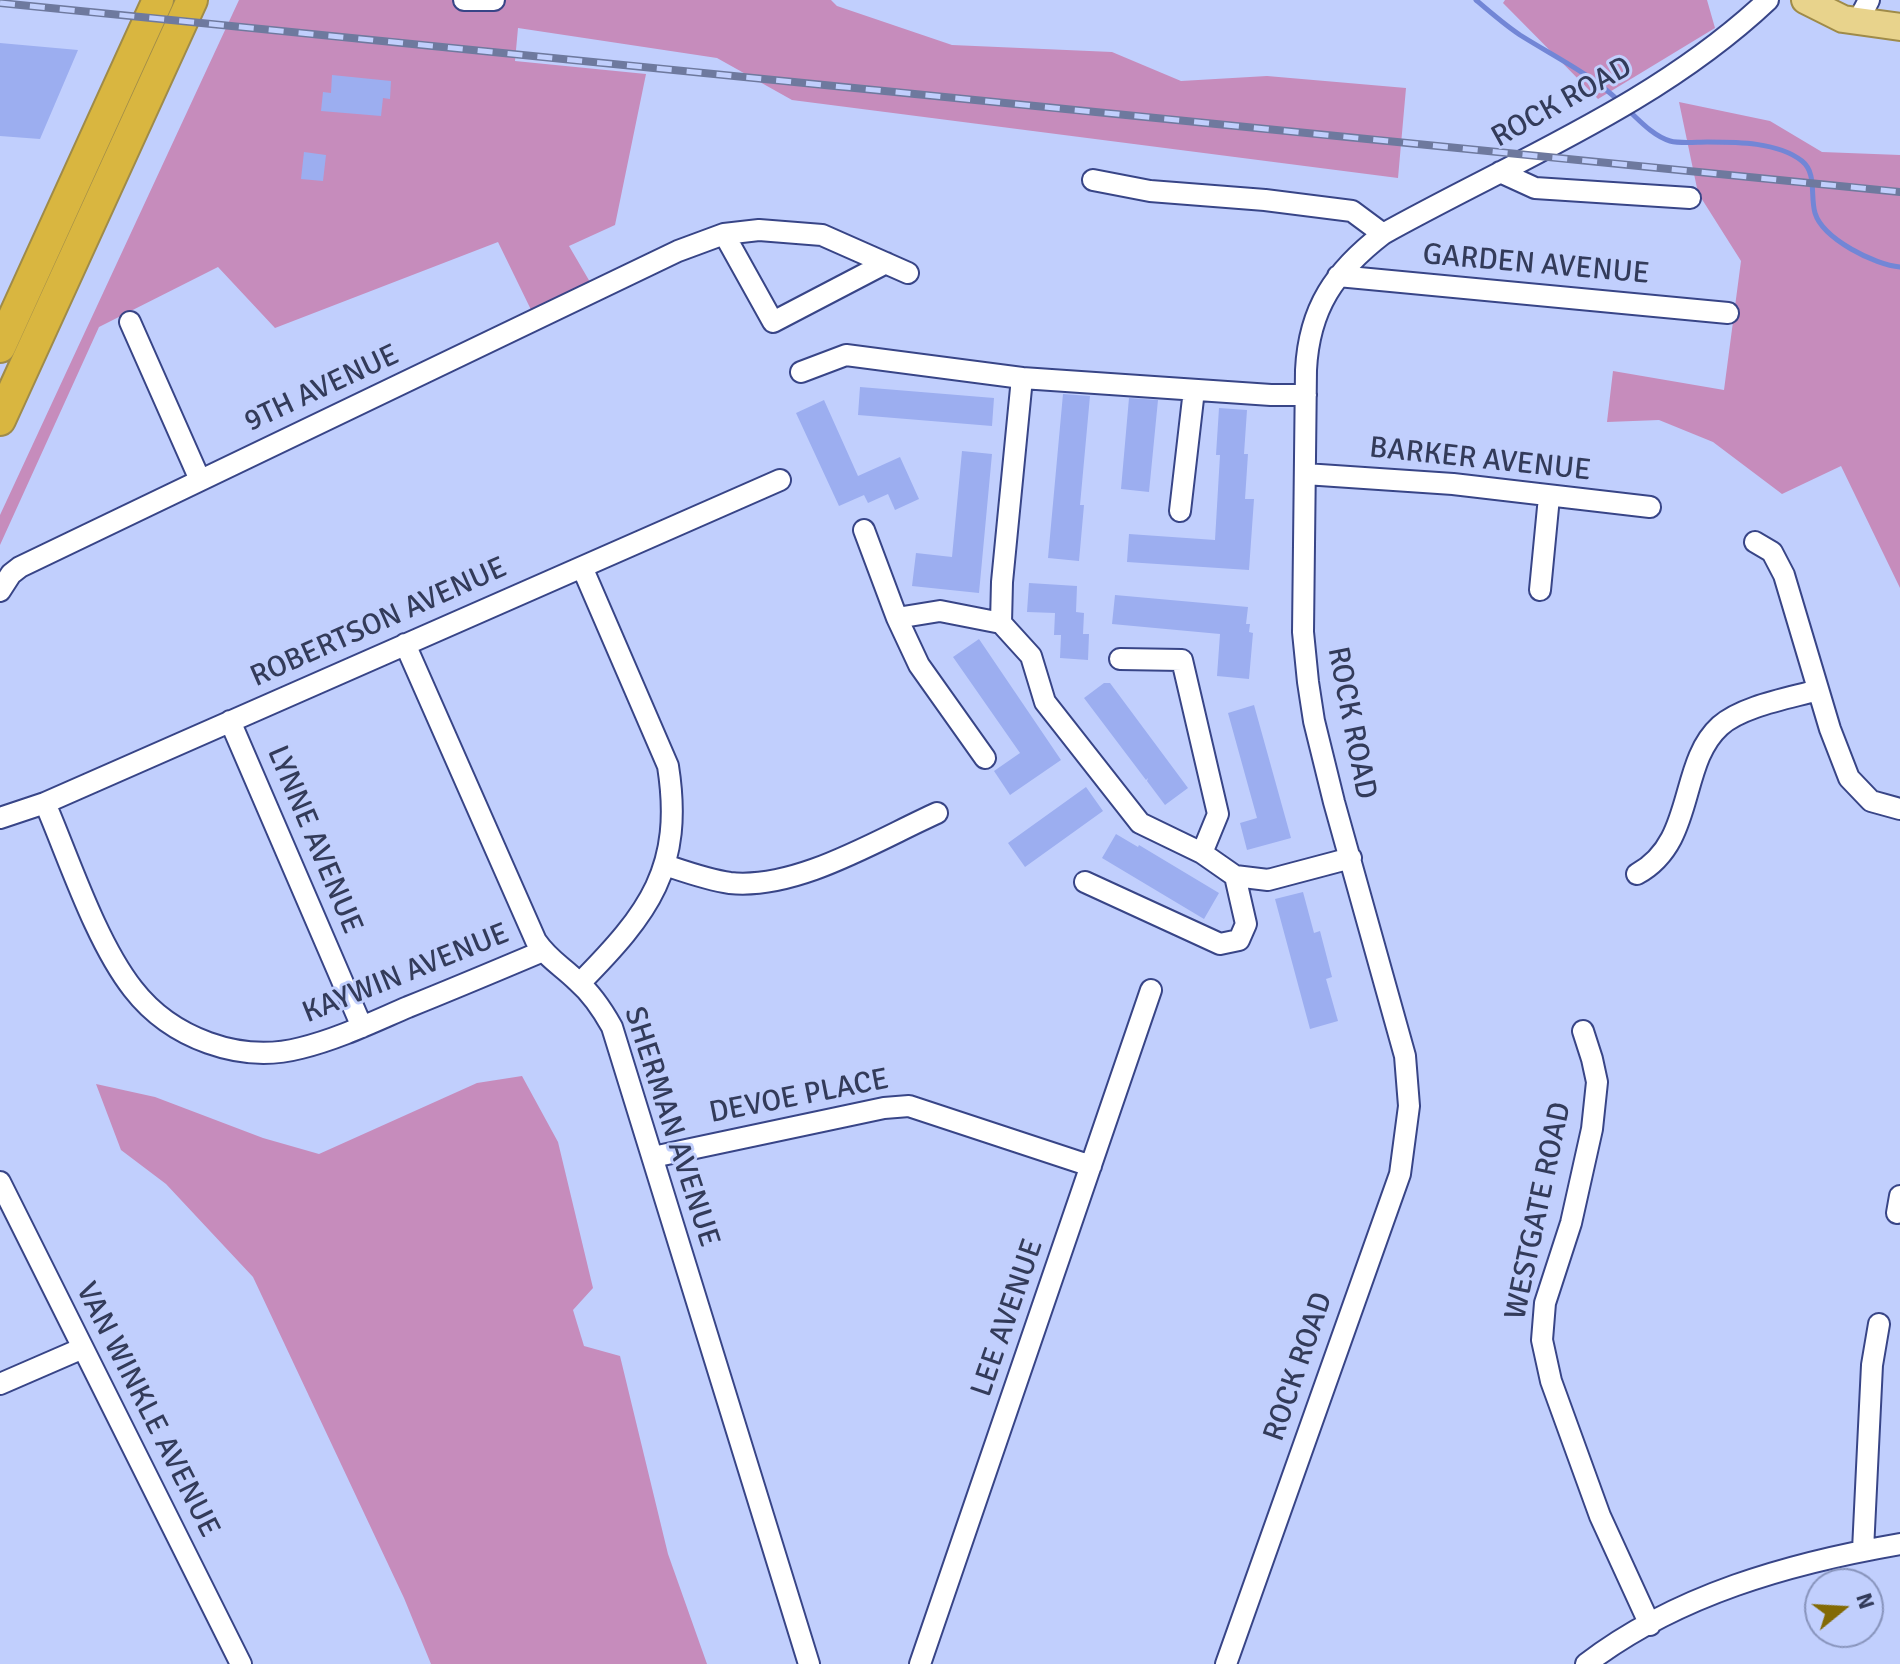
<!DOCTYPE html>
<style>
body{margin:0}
#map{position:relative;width:1900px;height:1664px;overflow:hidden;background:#c1cffd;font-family:Signika,sans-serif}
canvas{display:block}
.north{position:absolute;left:1804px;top:1568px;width:80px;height:80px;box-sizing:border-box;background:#c1cffd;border:2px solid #8894bc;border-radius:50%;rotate:72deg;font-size:22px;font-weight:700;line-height:32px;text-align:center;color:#333b5a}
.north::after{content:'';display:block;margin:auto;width:28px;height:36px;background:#836a05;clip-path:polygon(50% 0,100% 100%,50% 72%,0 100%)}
</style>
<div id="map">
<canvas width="1900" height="1664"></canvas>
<div class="north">N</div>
</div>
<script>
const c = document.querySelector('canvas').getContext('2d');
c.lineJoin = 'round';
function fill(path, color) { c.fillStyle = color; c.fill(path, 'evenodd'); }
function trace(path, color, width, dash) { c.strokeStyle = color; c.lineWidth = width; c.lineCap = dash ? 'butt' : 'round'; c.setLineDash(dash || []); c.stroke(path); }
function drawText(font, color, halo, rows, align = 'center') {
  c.font = font + ' Signika,sans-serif'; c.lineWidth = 6; c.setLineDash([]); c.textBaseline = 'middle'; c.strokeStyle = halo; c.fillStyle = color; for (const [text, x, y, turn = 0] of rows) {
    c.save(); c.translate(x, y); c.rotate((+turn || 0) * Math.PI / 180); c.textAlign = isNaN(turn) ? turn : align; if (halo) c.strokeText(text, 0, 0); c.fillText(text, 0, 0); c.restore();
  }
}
const green = new Path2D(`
 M239,0H831L837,6L952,45L1112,52L1181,81L1267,76L1406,88L1398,178L792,100L717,58L518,28L515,61L646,74L615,225L569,246L597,294L536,320L498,242L275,328L218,267L99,327L0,545V515Z
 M1505,0H1707L1715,28L1598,99L1503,3Z
 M1679,102L1770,121L1822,152L1900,155V588L1841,466L1782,494L1713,442L1659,420L1607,422L1613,371L1724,390L1741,261L1698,193Z
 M522,1076L558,1142L593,1288L573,1310L584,1346L620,1356L668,1554L707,1664H431L404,1598L253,1277L166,1184L121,1150L96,1084L155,1097L263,1138L319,1154L477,1083Z`);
const stream = new Path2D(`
 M1476,0C1490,12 1505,25 1520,35C1555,57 1589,73 1619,101
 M1626,108C1639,120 1653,136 1670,141C1681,144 1696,142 1707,142C1737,142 1778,142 1802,161C1817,173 1810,196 1815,213C1823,239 1875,265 1900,267`);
const building = new Path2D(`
 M0,43L78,50L40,139L0,136Z
 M332,75L391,81L390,99L383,98L381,116L321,111L323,92L331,93Z
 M304,152L326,155L323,181L301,179Z
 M860,387L994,398L992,426L858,415Z
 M1063,394L1090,396L1080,505H1084L1079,561L1048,558Z
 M1129,398L1158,400L1149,492L1121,489Z
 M824,400L858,476L900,457L919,499L895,510L888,494L868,503L864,495L839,506L796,413Z
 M1219,408L1247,410L1244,454H1248L1245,499H1254L1249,570L1127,562L1129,534L1215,540L1220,455H1216Z
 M962,451L992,454L979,593L912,586L916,553L952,557Z
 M1029,583L1077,586L1076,612L1084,613L1083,634H1089L1088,660L1060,658L1061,635H1054L1055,613L1027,612Z
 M1115,595L1248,607L1246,624H1250L1249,632L1253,633L1249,679L1217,676L1220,634L1112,624Z
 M979,639L1061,760L1010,795L994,771L1020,753L953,657Z
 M1104,683H1110L1188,788L1165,805L1147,781L1148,778L1146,780L1084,698Z
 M1254,705L1291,838L1247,850L1240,823L1257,818L1228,713Z
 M1086,787L1103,811L1025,867L1008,843Z
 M1116,834L1138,847L1139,845L1219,893L1204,919L1102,858Z
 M1303,892L1314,933L1320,931L1332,977L1326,979L1338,1021L1310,1029L1275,899Z`);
const minor = new Path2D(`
 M464,0H494
 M1858,21L1869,0
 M1500,172L1535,188L1690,198
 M1093,180L1150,191L1265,200L1352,211L1383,234
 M724,234L773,322L886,263
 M1338,276L1728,313
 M130,322L200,480
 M801,372L846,355L1022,378
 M1306,395H1271L1022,378L1002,582L1001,623L1031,656L1045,702L1140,823L1202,853L1235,876L1268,880L1351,858
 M1305,474L1453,484L1650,507
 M1180,511L1194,390
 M864,530L897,618L940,611L1001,623
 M1755,542L1772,552L1784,575L1830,729L1849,778L1871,801L1900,809
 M1540,590L1549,497
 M0,591L11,574L20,567L678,251L724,234L759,230L822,235L908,273
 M897,618L919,665L985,758
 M405,644L536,941C549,960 562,966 577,981C592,994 602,1009 612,1027L809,1664
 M1120,659L1182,660L1218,814L1202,853
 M230,721L362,1027
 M45,803C69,859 96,942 133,989C171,1038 240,1064 301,1048C338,1039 373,1022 408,1007C453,989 498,970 543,951
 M0,818L45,803L780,480
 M665,865C686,872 708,880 730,883C797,890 877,840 937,813
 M1637,874C1696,842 1678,764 1720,726C1742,706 1790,698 1818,690
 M1085,882L1220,944L1239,940L1246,924L1235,876
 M580,983C649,913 684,868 668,766L582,567
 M1583,1031L1592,1059L1597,1082L1592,1129L1571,1223L1545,1303L1542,1340L1551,1381L1600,1516L1650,1625
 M653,1157L884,1108L909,1106L1091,1166
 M0,1182L241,1664
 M1897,1213L1900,1196
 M0,1384L83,1348
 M1863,1550L1872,1365L1879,1324
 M920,1664L1151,990
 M1226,1664L1400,1174L1409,1106L1405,1056L1334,802L1314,721L1308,682L1303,632L1306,370C1309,308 1335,271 1383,234C1514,161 1658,104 1768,0
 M1586,1664C1676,1595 1790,1563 1900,1544`);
const major = new Path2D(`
 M1805,0L1843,19L1900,27`);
const highway = new Path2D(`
 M0,347L158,0
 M0,420L192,0`);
const rail = new Path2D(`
 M0,3L1900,192`);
const streetNames = [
 ["ROCK ROAD",1562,103,-29],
 ["GARDEN AVENUE",1536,265,5],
 ["9TH AVENUE",322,389,-25],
 ["BARKER AVENUE",1480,460,6],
 ["ROBERTSON AVENUE",379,623,-24],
 ["ROCK ROAD",1351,723,79],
 ["LYNNE AVENUE",314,840,67],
 ["KAYWIN AVENUE",406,974,-22],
 ["DEVOE PLACE",799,1097,-11],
 ["SHERMAN AVENUE",671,1127,72],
 ["WESTGATE ROAD",1539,1211,-78],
 ["LEE AVENUE",1008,1318,-71],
 ["ROCK ROAD",1299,1367,-71],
 ["VAN WINKLE AVENUE",147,1410,63]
];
fill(green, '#c68cbc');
trace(stream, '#7286d6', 5);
fill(building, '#9caef0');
trace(minor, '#384587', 24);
trace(major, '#9f8b49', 30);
trace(highway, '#9f8b49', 34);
trace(minor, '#fff', 20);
trace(major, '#e8d38c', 26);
trace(highway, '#d9b640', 30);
trace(rail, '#6e799e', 8);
trace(rail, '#c1cffd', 5, [15]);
drawText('30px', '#333b5a', '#c1cffd', streetNames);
</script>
